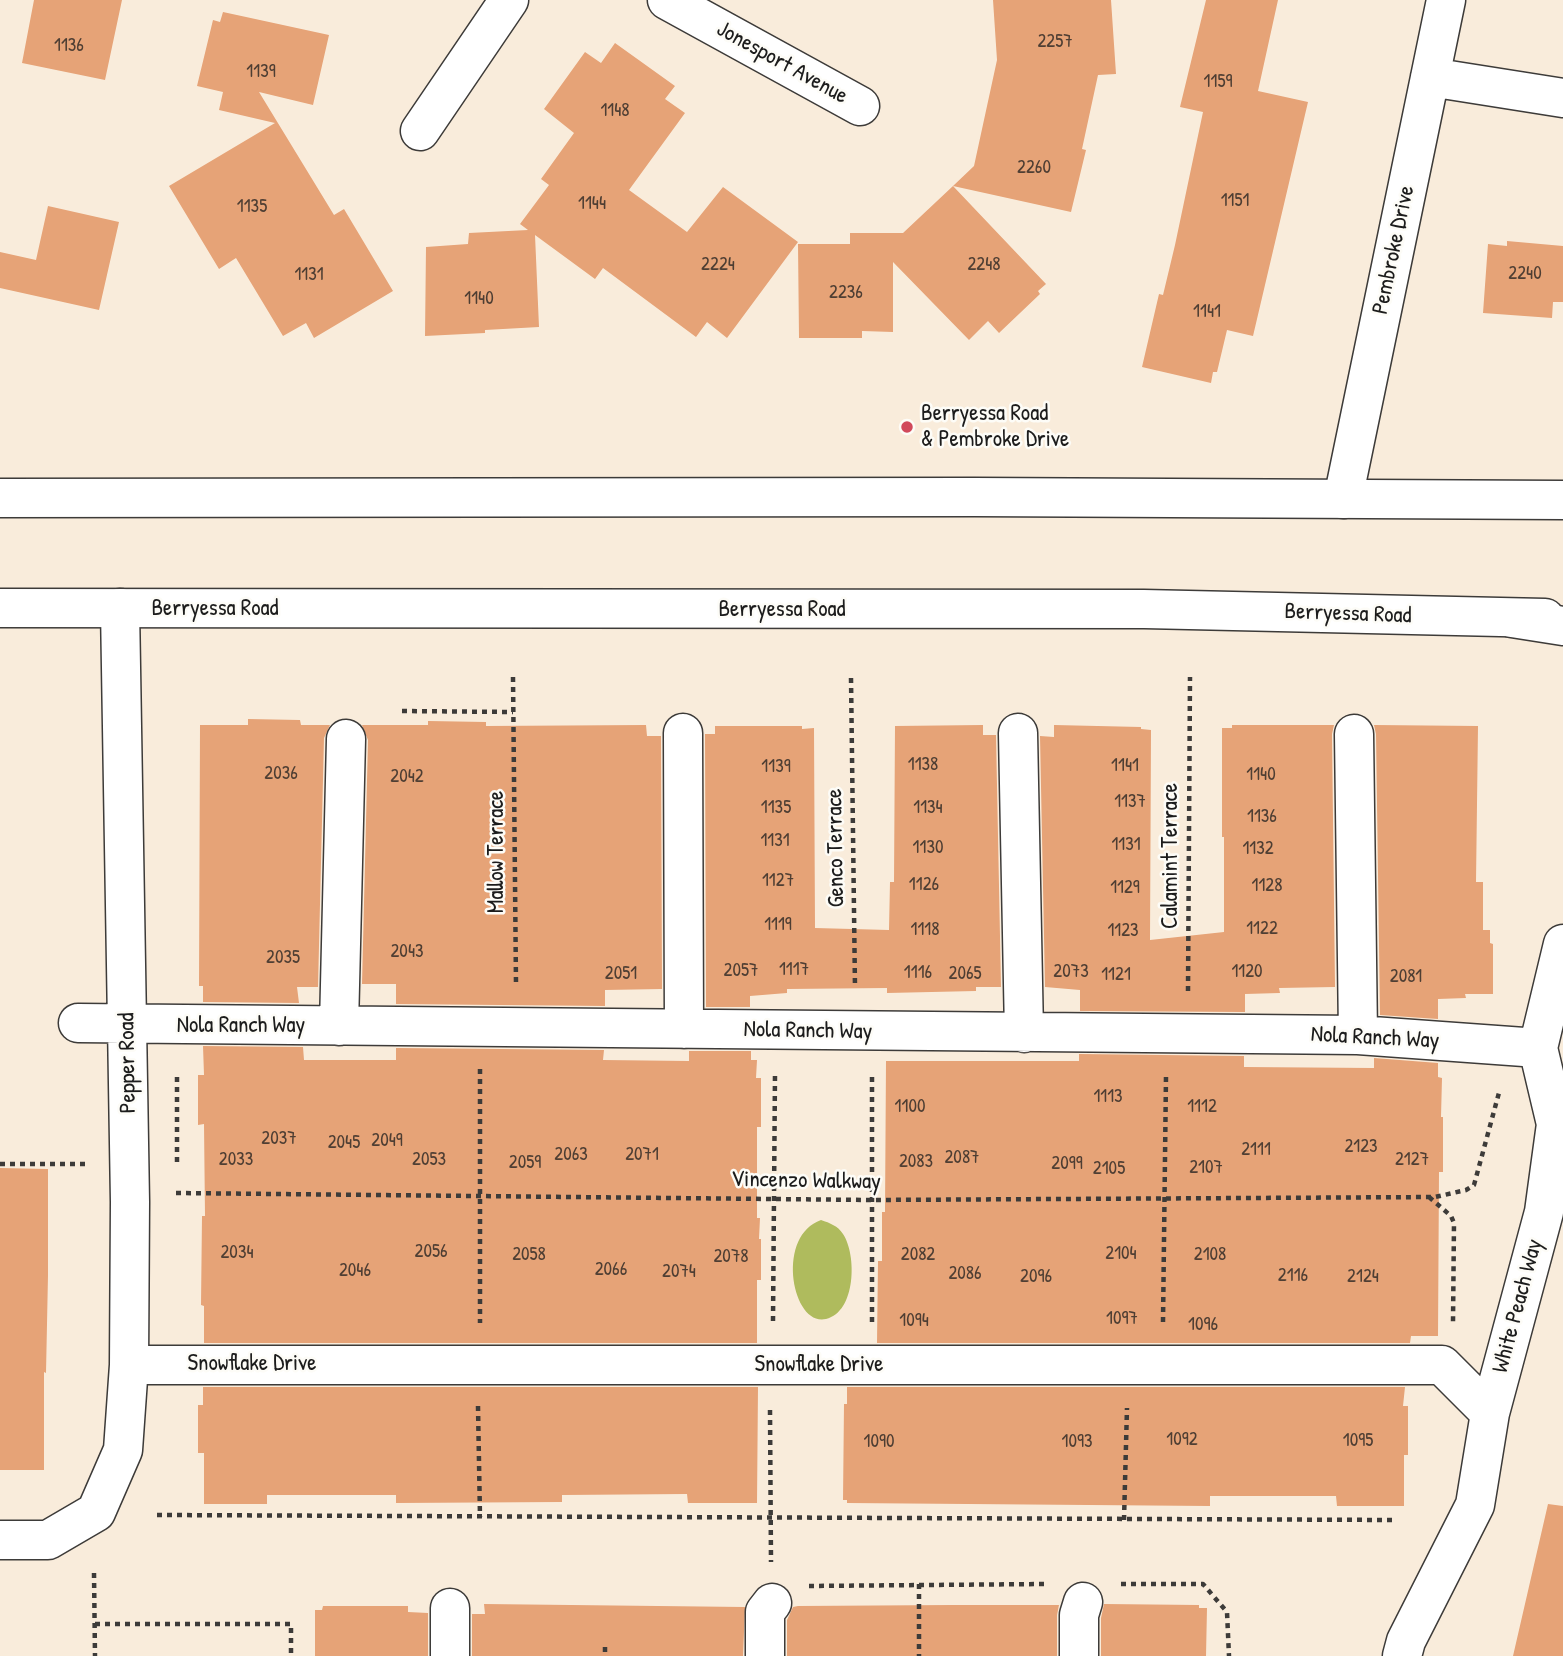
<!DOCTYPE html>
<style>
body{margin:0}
canvas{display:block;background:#f9ecdb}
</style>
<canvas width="1563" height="1656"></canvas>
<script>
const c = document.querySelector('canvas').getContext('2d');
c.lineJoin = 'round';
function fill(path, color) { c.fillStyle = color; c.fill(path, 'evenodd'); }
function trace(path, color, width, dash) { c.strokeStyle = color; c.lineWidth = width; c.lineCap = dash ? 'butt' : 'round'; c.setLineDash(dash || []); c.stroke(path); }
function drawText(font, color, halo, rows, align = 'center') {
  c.font = font + ' "Patrick Hand",sans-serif'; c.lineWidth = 5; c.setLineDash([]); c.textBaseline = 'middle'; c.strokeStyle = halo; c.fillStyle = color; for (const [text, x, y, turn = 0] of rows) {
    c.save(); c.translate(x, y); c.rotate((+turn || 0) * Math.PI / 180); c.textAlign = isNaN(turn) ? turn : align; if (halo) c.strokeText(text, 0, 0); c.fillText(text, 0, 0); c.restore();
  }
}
const green = new Path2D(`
 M821,1220C830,1223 838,1226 843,1234C857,1255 856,1312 826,1319C792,1327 775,1236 821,1220Z`);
const building = new Path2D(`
 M34,0H122L105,80L22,63Z
 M993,0H1111L1116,74L1098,75L1082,149L1086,150L1071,212L953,186L974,166L997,60Z
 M1206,0H1278L1258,91L1308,102L1253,336L1227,330L1217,372H1213L1211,383L1142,367L1159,294L1163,295L1175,245L1203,112L1180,107Z
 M223,12L329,35L313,105L259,92L334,215L344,209L393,291L314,338L306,323L283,336L236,258L219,269L169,186L275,123L219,110L223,92L197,86L213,20L220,22Z
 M615,43L675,86L665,99L685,113L629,190L687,232L723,187L798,242L727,338L707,322L696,337L603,268L595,279L535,235L539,327L485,330V333L425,336L426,247L468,244L469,233L528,230L520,224L549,185L541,179L574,133L544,109L585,52L601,63Z
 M953,186L1046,284L1038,291L1040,294L999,333L988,321L969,340L893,262V332L862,331V338H799L798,244H850V233H903Z
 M48,206L119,222L99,310L0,288V252L36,260Z
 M1507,241L1563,246V302H1553L1552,318L1483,313L1488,244L1507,246Z
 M248,719L300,720L301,725H330L324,738L318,987H297L299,1003L203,1002V986H199L200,725H248Z
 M428,721L486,722V726L646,725L647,736H661L662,989L605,990V1006L396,1004V984H362L368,740L362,725H428Z
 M983,725V735H996L1001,987H976V991L887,993V988L787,989V993L750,996V1007H706L705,734H715V726H802V729L814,728L815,928L889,930L890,882H894L895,726Z
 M1054,725L1141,727V729L1151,730L1150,940L1224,932V837H1222V728H1232V725H1334L1332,734L1335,987L1279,988L1280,993L1245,994V1012L1080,1011V990L1045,987L1040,736L1054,737Z
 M1374,725L1478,726L1476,882H1483V930H1490V943L1493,944V994H1465L1466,998L1438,999V1019L1380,1015L1376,734Z
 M203,1046L303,1047L304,1060H396V1048L604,1050L603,1060L689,1061V1051H751V1060H757L756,1078H761V1127H757V1218H760L759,1239H761V1280H757V1343H204V1306L201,1305L202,1216H205L204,1124L198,1125V1075H204Z
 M1079,1054L1244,1056V1067L1374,1068V1058L1438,1063V1077L1442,1078L1441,1117H1443V1172H1439L1438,1336H1411L1410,1343H877L878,1261H882V1212H885L886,1061H1079Z
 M0,1168L48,1169V1275L46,1373L44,1372V1470H0Z
 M203,1387H758L757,1503H688L687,1494L562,1495V1502L396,1503V1495H267V1504H204V1453H198V1405H203Z
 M847,1387H1405L1403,1406H1408V1455H1404V1506H1337L1336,1496H1210V1506L847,1503V1500H843L844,1404H847Z
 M1548,1504L1563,1506V1656H1513Z
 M484,1604L745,1607L743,1656H472V1614H485Z
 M1104,1604L1199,1605V1608H1207L1206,1656H1101V1618Z
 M952,1605H1059L1057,1615V1656H787V1620L793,1607L798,1606Z
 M323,1606H408V1612L428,1613V1656H315V1610H322Z`);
const path = new Path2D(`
 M513,677L516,984
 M851,678L855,988
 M402,711L513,712
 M1188,991L1190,677
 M480,1069V1323
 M177,1162V1073
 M0,1164H87
 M176,1193L871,1200L1435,1197L1466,1190L1474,1185L1500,1089
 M1429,1197L1451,1216L1454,1223L1453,1323
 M773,1321L775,1074
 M872,1322V1075
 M1163,1322L1166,1076
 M478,1406L480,1517
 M770,1410L771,1562
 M157,1515L1397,1520
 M1124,1520L1127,1408
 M94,1573L95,1656
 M919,1584V1656
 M1121,1584H1203L1227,1612L1229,1656
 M809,1586L1045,1584
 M95,1624H291V1656
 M605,1647V1656`);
const minor = new Path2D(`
 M667,0L860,106
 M1430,77L1563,98
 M420,131L509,0
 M1343,499L1446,0
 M683,733L684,1029
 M1018,733L1024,1033
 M1354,734L1358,1035
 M78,1023L1358,1035L1538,1048
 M339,1026L346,739
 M129,1365H1442L1490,1413
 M0,1540H48L96,1512L123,1450L129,1365L130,1202L120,608
 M450,1656V1608
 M765,1656V1612L772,1603
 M1079,1656V1615L1083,1602
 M1402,1656L1406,1641L1475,1505L1490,1413L1544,1212L1556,1124L1538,1048L1563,944`);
const major = new Path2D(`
 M0,498L974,497L1563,500
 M0,608L1144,609L1545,618`);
const highway = new Path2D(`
 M1512,618L1563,626`);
const markers = [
 [907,427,7,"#d1495b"]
];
const numberNames = [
 ["2257",1055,42],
 ["1136",69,46],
 ["1139",261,72],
 ["1159",1218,82],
 ["1148",615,111],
 ["2260",1034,168],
 ["1151",1235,201],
 ["1144",592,204],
 ["1135",252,207],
 ["2224",718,265],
 ["2248",984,265],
 ["2240",1525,274],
 ["1131",309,275],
 ["2236",846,293],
 ["1140",479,299],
 ["1141",1207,312],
 ["1138",923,765],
 ["1141",1125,766],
 ["1139",776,767],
 ["2036",281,774],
 ["1140",1261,775],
 ["2042",407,777],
 ["1137",1130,802],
 ["1135",776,808],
 ["1134",928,808],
 ["1136",1262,817],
 ["1131",775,841],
 ["1131",1126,845],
 ["1130",928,848],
 ["1132",1258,849],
 ["1127",778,881],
 ["1126",924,885],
 ["1128",1267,886],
 ["1129",1125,888],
 ["1119",778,925],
 ["1122",1262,929],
 ["1118",925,930],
 ["1123",1123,931],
 ["2043",407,952],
 ["2035",283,958],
 ["1117",794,970],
 ["2057",741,971],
 ["2073",1071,972],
 ["1120",1247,972],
 ["1116",918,973],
 ["2051",621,974],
 ["2065",965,974],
 ["1121",1116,975],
 ["2081",1406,977],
 ["1113",1108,1097],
 ["1100",910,1107],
 ["1112",1202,1107],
 ["2037",279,1139],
 ["2049",387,1141],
 ["2045",344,1143],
 ["2123",1361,1147],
 ["2111",1256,1150],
 ["2063",571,1155],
 ["2071",642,1155],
 ["2087",962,1158],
 ["2033",236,1160],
 ["2053",429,1160],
 ["2127",1412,1160],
 ["2083",916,1162],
 ["2059",525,1163],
 ["2099",1067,1164],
 ["2107",1206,1168],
 ["2105",1109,1169],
 ["2056",431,1252],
 ["2034",237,1253],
 ["2104",1121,1254],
 ["2058",529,1255],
 ["2082",918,1255],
 ["2108",1210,1255],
 ["2078",731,1257],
 ["2066",611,1270],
 ["2046",355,1271],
 ["2074",679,1272],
 ["2086",965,1274],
 ["2116",1293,1276],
 ["2096",1036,1277],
 ["2124",1363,1277],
 ["1097",1122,1319],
 ["1094",914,1321],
 ["1096",1203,1325],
 ["1092",1182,1440],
 ["1095",1358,1441],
 ["1090",879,1442],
 ["1093",1077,1442]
];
const streetNames = [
 ["Jonesport Avenue",782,63,29],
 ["Pembroke Drive",1394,250,-78],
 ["Berryessa Road",215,609],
 ["Berryessa Road",782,610],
 ["Berryessa Road",1348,614,2],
 ["Genco Terrace",836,848,-91],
 ["Mallow Terrace",497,852,-90],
 ["Calamint Terrace",1171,856,-90],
 ["Nola Ranch Way",241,1026],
 ["Nola Ranch Way",808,1031,1],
 ["Nola Ranch Way",1375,1038,3],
 ["Pepper Road",128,1063,-91],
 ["Vincenzo Walkway",806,1181,1],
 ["White Peach Way",1518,1306,-75],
 ["Snowflake Drive",252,1364],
 ["Snowflake Drive",819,1365]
];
const poiNames = [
 ["Berryessa Road",921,414],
 ["& Pembroke Drive",921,440]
];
fill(green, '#afbb5d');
fill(building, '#e6a377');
trace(minor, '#3d3b39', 41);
trace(major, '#3d3b39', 41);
trace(highway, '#3d3b39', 41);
trace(path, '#3d3b39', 4.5, [5, 5]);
trace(minor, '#fff', 38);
trace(major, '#fff', 38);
trace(highway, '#fff', 38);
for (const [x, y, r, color] of markers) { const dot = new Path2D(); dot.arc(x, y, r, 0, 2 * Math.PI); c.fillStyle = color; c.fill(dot); trace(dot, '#fdfcf7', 2.5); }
drawText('19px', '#4e3e33', null, numberNames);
drawText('23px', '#1c1c1c', '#fdfcf7', streetNames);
drawText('23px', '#1c1c1c', '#fdfcf7', poiNames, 'left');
</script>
